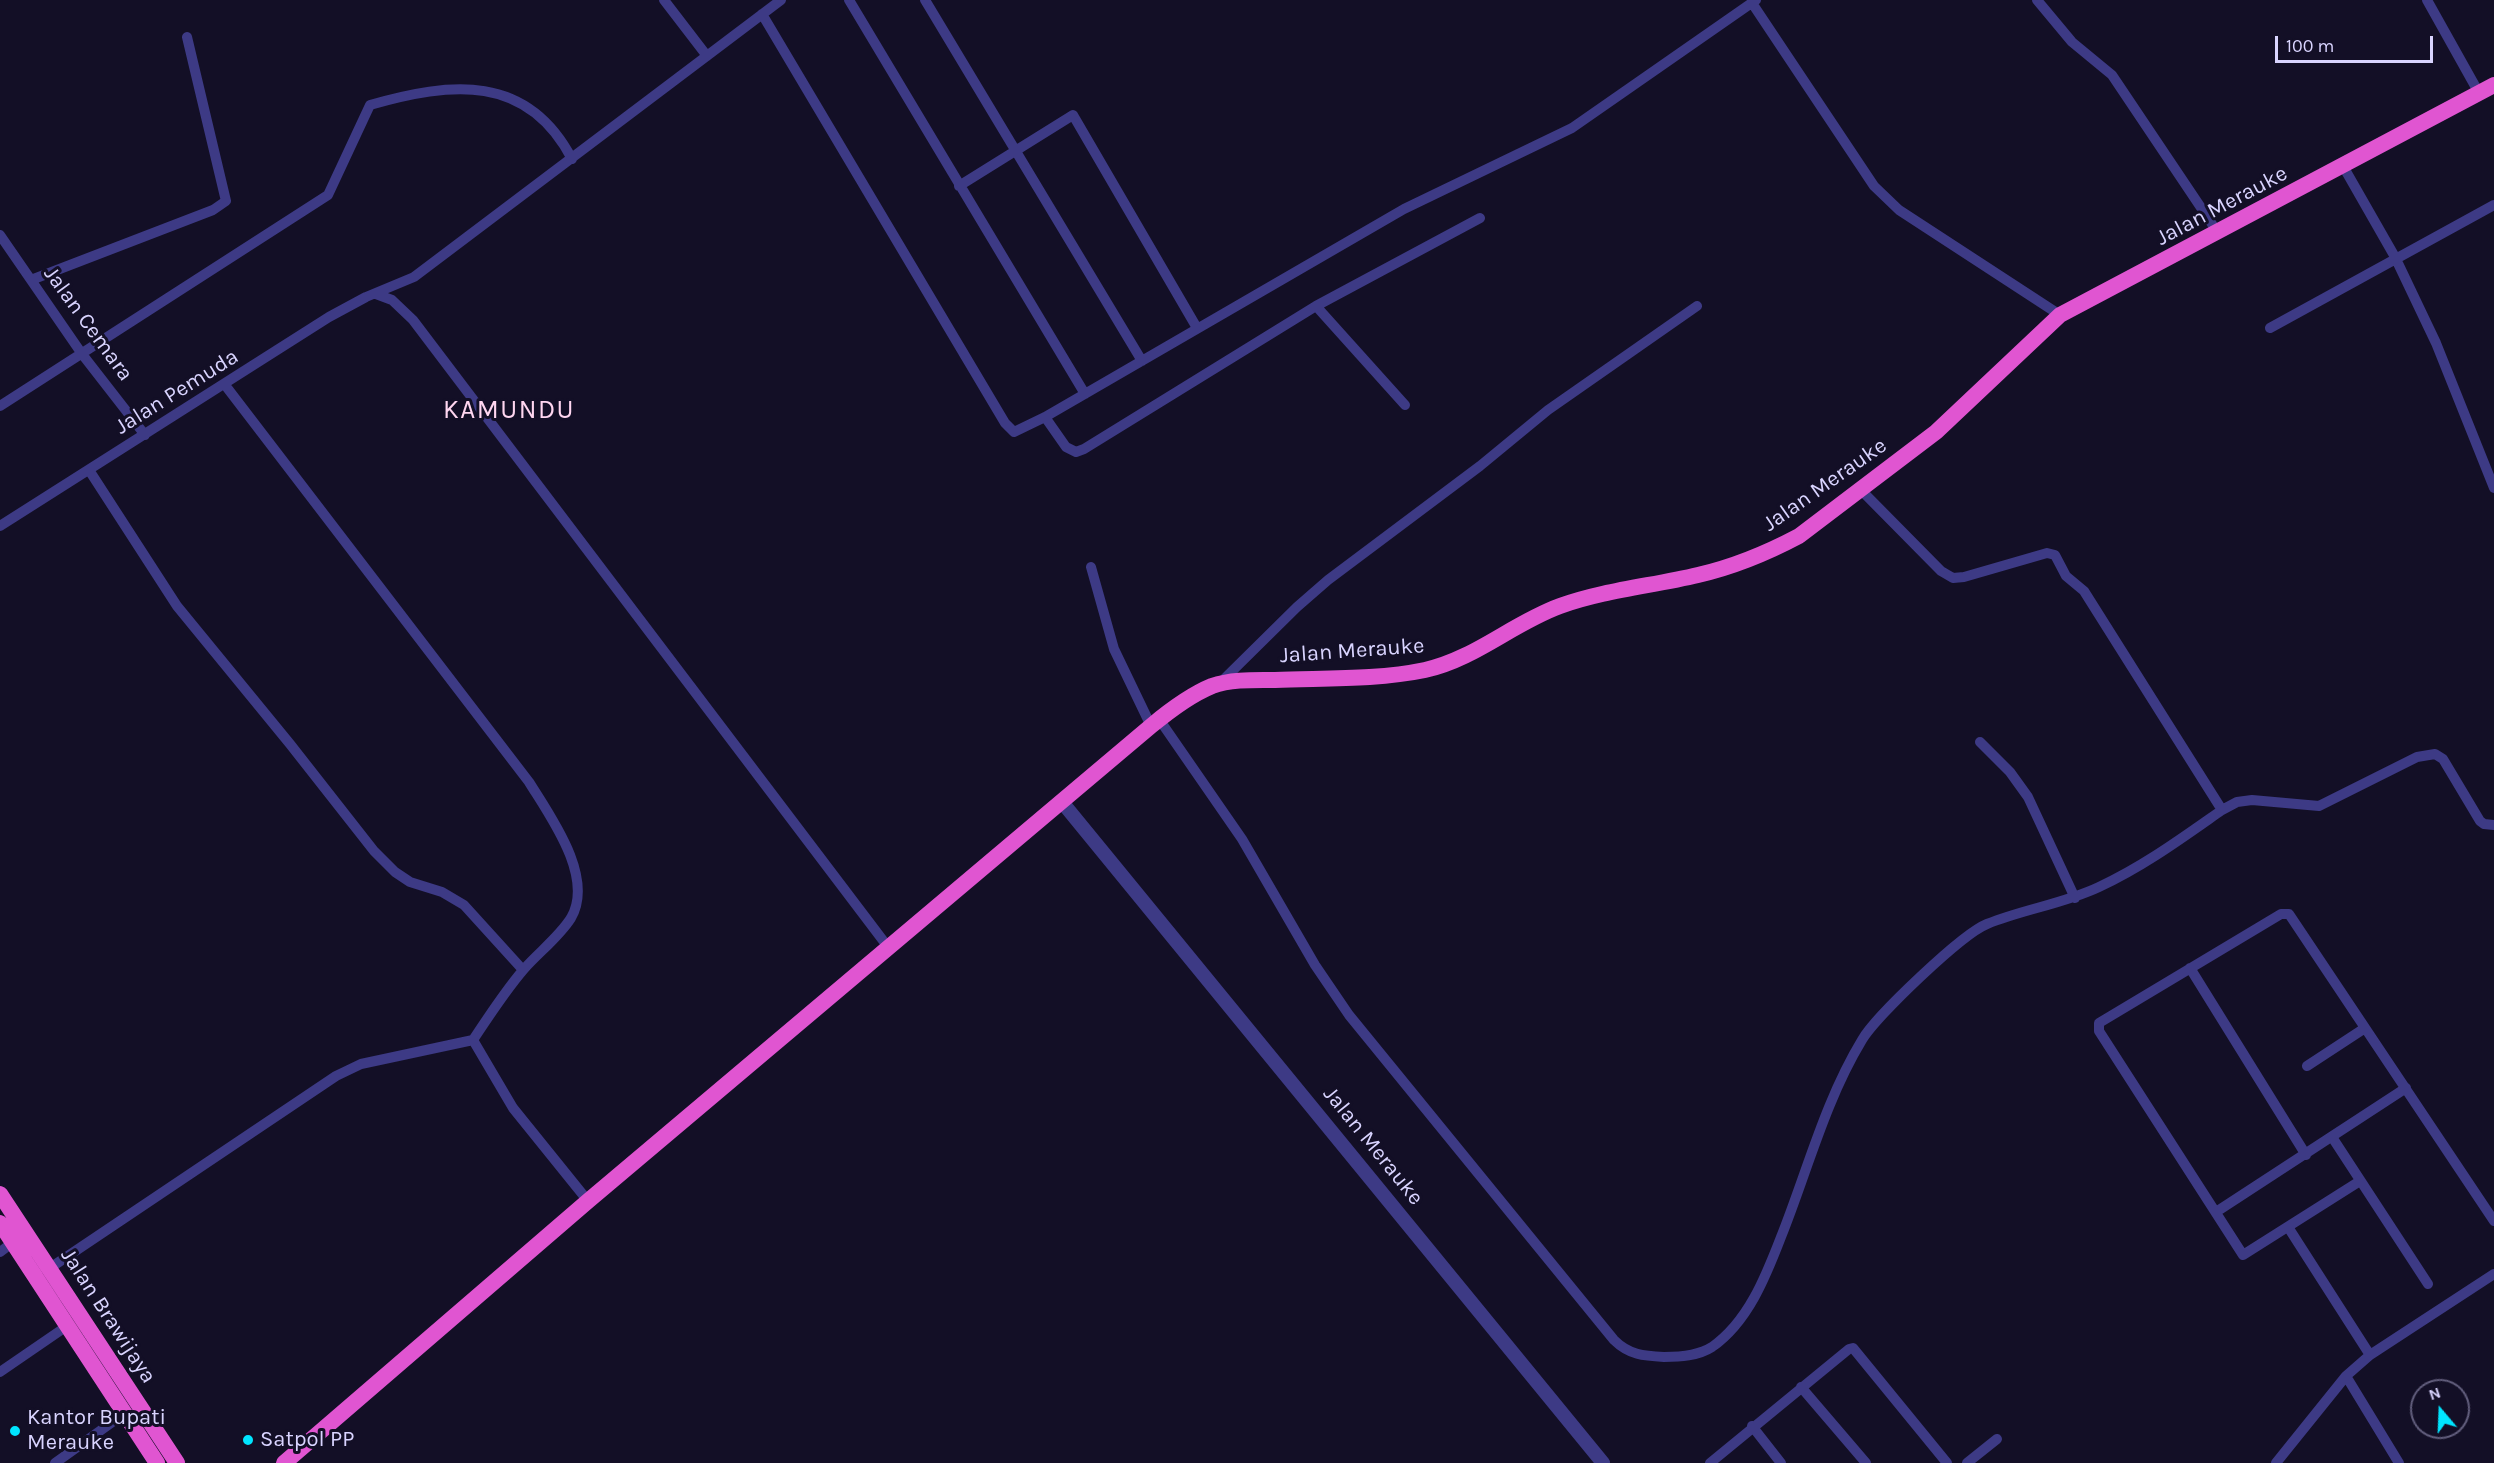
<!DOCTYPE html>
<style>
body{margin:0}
#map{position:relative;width:2494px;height:1463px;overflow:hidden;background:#130f26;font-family:Karla,sans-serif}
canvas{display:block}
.north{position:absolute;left:2410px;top:1379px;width:60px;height:60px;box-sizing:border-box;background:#130f26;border:2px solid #625e7d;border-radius:50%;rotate:341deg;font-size:16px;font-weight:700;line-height:24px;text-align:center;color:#d9d4ff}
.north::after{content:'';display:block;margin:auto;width:21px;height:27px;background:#00e5ff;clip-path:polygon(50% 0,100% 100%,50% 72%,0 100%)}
.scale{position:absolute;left:2275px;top:36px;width:158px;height:27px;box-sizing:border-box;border:3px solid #d9d4ff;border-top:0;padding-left:8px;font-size:18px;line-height:21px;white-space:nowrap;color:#d9d4ff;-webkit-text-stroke:4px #130f26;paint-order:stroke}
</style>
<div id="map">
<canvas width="2494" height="1463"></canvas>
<div class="north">N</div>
<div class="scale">100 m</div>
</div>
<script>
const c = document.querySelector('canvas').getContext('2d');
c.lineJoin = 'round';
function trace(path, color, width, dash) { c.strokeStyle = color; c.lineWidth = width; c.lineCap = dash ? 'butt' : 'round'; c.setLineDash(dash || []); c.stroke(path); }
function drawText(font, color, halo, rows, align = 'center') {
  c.font = font + ' Karla,sans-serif'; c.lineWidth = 6; c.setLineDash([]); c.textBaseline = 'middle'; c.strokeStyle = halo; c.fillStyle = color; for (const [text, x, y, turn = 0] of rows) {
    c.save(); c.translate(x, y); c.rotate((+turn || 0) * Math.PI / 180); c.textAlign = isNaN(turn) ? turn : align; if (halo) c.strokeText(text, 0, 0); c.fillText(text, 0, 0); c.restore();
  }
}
const minor = new Path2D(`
 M664,0L707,56
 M849,0L1085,394
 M925,0L1142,361
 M2037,0L2072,42L2112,75L2218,233
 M2427,0L2479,93
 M1752,3L1874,186L1899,210L2060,315
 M762,14L1005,423L1014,432L1045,417L1404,209L1572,128L1756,0
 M2343,166L2395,257L2436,343L2494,488
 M959,186L1073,115L1197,328
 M0,235L82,354L145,435
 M31,280L213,210L226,201L187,37
 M376,294L392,300L413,320L888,947
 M1316,306L1405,405
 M2270,328L2494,205
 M0,406L328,195L370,105C451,82 527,73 572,159
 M1045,417L1066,447L1076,452L1084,449L1316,306L1480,218
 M89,470L177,606L290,744L374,851L395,872L410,882L442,892L464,905L523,970
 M0,526L329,317L366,297L414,277L781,0
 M1091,567L1114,649L1151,726
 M1221,682L1297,607L1328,580L1480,466L1548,410L1697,306
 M1159,719L1242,839L1315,965L1349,1015L1614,1340C1629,1355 1644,1356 1664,1357C1680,1357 1698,1356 1712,1347C1748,1322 1766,1276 1781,1237C1807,1172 1825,1101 1862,1040C1876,1016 1962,934 1987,924C2024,909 2063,904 2099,887C2144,866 2182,838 2222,810L2084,591L2066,576L2055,555L2047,553L1964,577L1953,578L1941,571L1861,490
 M1980,742L2010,772L2028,797L2075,898
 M2222,810L2237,802L2252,800L2319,806L2417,757L2435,754L2443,759L2480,821L2484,824L2494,825
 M2190,968L2306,1155
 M473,1040L513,1108L588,1201
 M2307,1066L2365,1028
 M2332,1137L2428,1284
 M2360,1181L2243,1255L2099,1031V1023L2281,914H2289L2494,1221
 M2216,1212L2406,1088
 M2288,1227L2370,1355
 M0,1252L16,1240
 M50,1268L336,1076L361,1064L473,1040C489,1016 505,991 524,969C539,952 559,937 571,918C595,877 550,816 529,782L225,385
 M0,1372L67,1326
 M2346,1376L2399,1463
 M1801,1387L1866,1463
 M1752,1426L1781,1463
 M55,1463L125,1413
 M1710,1463L1849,1349L1853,1348L1947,1463
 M1967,1463L1997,1439
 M2276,1463L2346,1376L2370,1355L2494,1274`);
const tertiary = new Path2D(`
 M1062,802L1603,1463`);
const trunk = new Path2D(`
 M0,1194L177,1463
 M0,1223L157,1463
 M284,1463L588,1201L1151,726C1169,711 1190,695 1212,686C1231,679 1255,680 1275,680C1324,678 1377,680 1425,670C1475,659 1513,623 1560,606C1605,590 1652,586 1698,575C1733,567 1767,553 1799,536L1936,432L2060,315L2494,85`);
const markers = [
 [15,1431,6,"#00e5ff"],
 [248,1440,6,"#00e5ff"]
];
const streetNames = [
 ["Jalan Merauke",2222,206,-28],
 ["Jalan Cemara",88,324,54],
 ["Jalan Pemuda",177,392,-32],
 ["Jalan Merauke",1825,485,-35],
 ["Jalan Merauke",1352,651,-4],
 ["Jalan Merauke",1373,1146,51],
 ["Jalan Brawijaya",108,1316,57]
];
const poiNames = [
 ["Kantor Bupati",27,1418],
 ["Merauke",27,1443],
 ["Satpol PP",260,1440]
];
const quarterNames = [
 ["KAMUNDU",509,411]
];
trace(minor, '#3d3a85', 10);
trace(tertiary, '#3d3a85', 14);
trace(trunk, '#e055d1', 16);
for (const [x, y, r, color] of markers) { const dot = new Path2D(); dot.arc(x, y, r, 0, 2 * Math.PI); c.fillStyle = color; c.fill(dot); trace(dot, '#130f26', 2); }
drawText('22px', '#d9d4ff', '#130f26', streetNames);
drawText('22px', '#d9d4ff', '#130f26', poiNames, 'left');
c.letterSpacing = '1.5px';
drawText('26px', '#ffd6f0', '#130f26', quarterNames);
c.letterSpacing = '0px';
</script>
